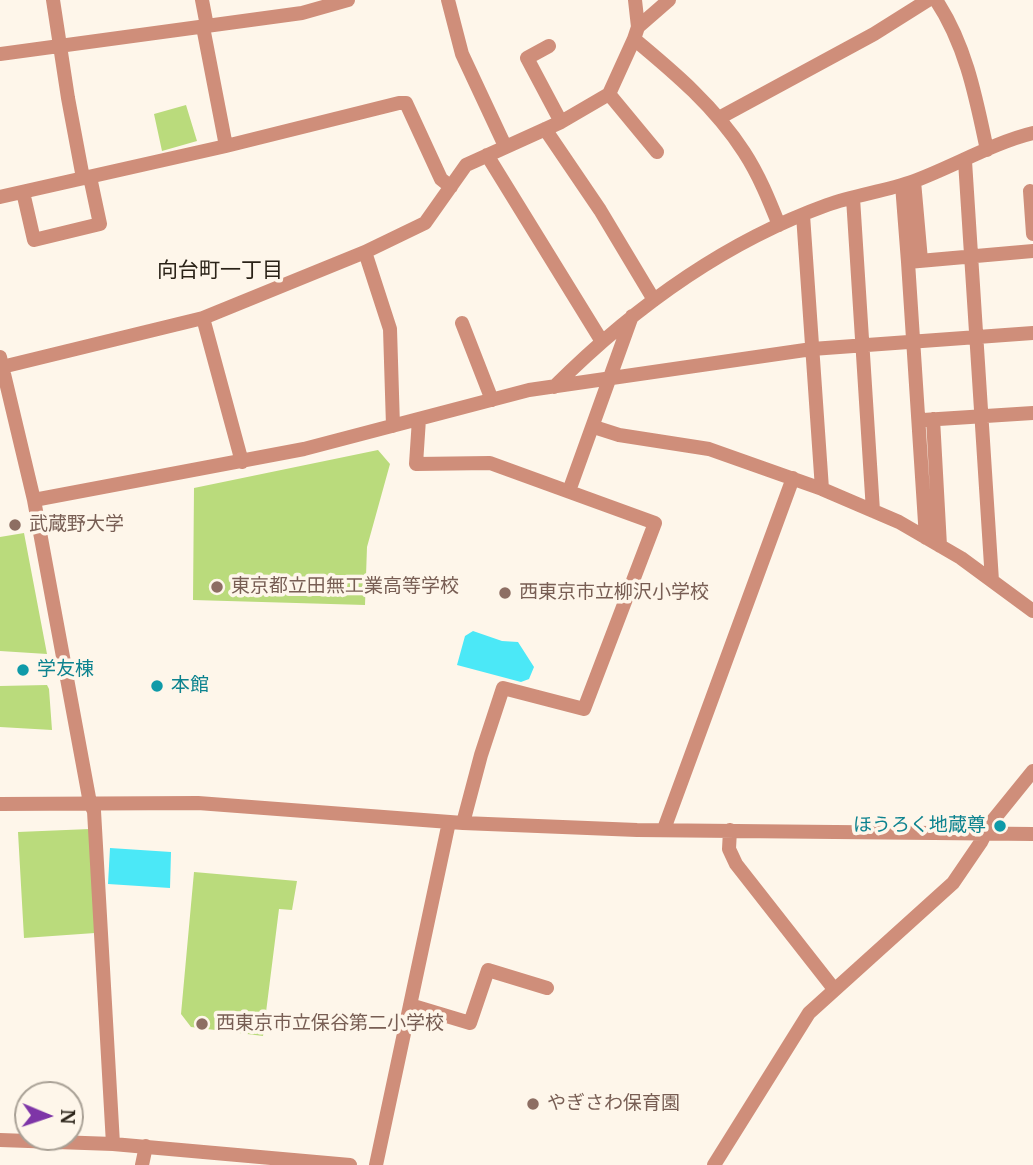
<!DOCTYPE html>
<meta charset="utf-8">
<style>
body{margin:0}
#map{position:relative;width:1033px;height:1165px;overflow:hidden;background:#fef6ea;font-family:Merriweather,serif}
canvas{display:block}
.north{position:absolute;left:14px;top:1081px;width:70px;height:70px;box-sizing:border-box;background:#fef6ea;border:2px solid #a9a196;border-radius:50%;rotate:92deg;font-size:19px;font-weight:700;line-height:28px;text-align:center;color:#2a2217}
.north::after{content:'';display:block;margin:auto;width:24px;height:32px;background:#7e35a7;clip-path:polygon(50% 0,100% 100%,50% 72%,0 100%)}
</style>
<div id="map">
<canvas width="1033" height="1165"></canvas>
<div class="north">N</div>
</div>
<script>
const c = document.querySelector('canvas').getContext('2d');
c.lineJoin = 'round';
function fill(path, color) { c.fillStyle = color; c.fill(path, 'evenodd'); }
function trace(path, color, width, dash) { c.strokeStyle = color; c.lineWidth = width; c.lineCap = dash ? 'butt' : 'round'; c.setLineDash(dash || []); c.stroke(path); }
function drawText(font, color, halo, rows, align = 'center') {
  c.font = font + ' Merriweather,"Noto Sans JP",serif'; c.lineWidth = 7; c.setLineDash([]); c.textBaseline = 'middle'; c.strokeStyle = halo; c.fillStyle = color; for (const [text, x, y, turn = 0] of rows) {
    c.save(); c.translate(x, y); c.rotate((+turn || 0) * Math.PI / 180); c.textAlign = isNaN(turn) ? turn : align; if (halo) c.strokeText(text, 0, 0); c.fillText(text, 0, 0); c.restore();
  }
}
const green = new Path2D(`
 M186,105L197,141L162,151L154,114Z
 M378,450L390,464L367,547L365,605L193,600L194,488Z
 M24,533L47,654L0,651V537Z
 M47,685L49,689L52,730L0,727V686Z
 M90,829L95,933L24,938L18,832Z
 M194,872L297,881L292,910L279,909L263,1036L191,1027L181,1014Z`);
const water = new Path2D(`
 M473,631L502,641L518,642L534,667L529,679L521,682L457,665L465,636Z
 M110,848L171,852L170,888L108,884Z`);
const minor = new Path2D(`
 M53,0L68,98L83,178
 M202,0L207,26
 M448,0L462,54L505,146
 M936,0C966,45 976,98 987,150
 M203,27L226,146
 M638,27L669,0
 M634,39C675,73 715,107 744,152C759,175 769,200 779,225
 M549,46L527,58L561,122
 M0,54L302,13L348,0
 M609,94L657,152
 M719,118L874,34L928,0
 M545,129L600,210L654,300
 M487,155L601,340
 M965,161L992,581
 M914,181L921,260
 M902,185L908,262
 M1030,191L1033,234
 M23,192L34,240L100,224L90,177
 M0,197L226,146L399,103H406L441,179L451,187
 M853,198L873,511
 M803,215L822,489
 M365,252L390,329L393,426
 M203,318L242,462
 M462,323L492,400
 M0,357L34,500L90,803L94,811L113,1144
 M2,367L203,318L365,252L425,223L466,165L561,122L609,94L634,39L638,27L635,0
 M554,387C632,309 722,243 827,205C855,195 886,191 914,181C952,167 995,142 1033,133
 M419,419L416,464L490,463L655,523L584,709L503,688L481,755L463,823
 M933,419L940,546
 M923,420L1033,413
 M594,427L619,435L709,449L822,489L899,522L961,558L1033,611
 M569,491L632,316
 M34,500L304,449L529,390L812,349L1033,333
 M926,538L908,262L1033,251
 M0,804L198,803L463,823L637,830L1033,834
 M664,829L793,478
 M730,830L729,849L736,864L834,989
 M410,1005L470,1023L488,970L547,988
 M0,1140L113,1144L350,1165
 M142,1165L146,1146
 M376,1165L449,822
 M714,1165L809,1013L953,883L981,842L990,824L1033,771`);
const markers = [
 [15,525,7,"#8d6e63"],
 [217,587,7,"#8d6e63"],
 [505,593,7,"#8d6e63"],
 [23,670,7,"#0f9aa8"],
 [157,686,7,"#0f9aa8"],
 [1000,826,7,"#0f9aa8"],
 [202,1024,7,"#8d6e63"],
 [533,1104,7,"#8d6e63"]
];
const educationNames = [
 ["武蔵野大学",29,525],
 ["東京都立田無工業高等学校",231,587],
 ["西東京市立柳沢小学校",519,593],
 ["西東京市立保谷第二小学校",216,1024],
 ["やぎさわ保育園",547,1104]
];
const cultureNames = [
 ["学友棟",37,670],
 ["本館",171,686],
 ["ほうろく地蔵尊",986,826,"right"]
];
const neighbourhoodNames = [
 ["向台町一丁目",220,271]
];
fill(green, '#badb7c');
fill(water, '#4be8f7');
trace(minor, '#cf8e7a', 14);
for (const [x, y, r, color] of markers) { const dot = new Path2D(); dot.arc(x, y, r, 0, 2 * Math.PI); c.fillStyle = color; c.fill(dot); trace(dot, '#fef6ea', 2.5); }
drawText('19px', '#785e54', '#fef6ea', educationNames, 'left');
drawText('19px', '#0d838f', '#fef6ea', cultureNames, 'left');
drawText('21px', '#2a2217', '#fef6ea', neighbourhoodNames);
</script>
